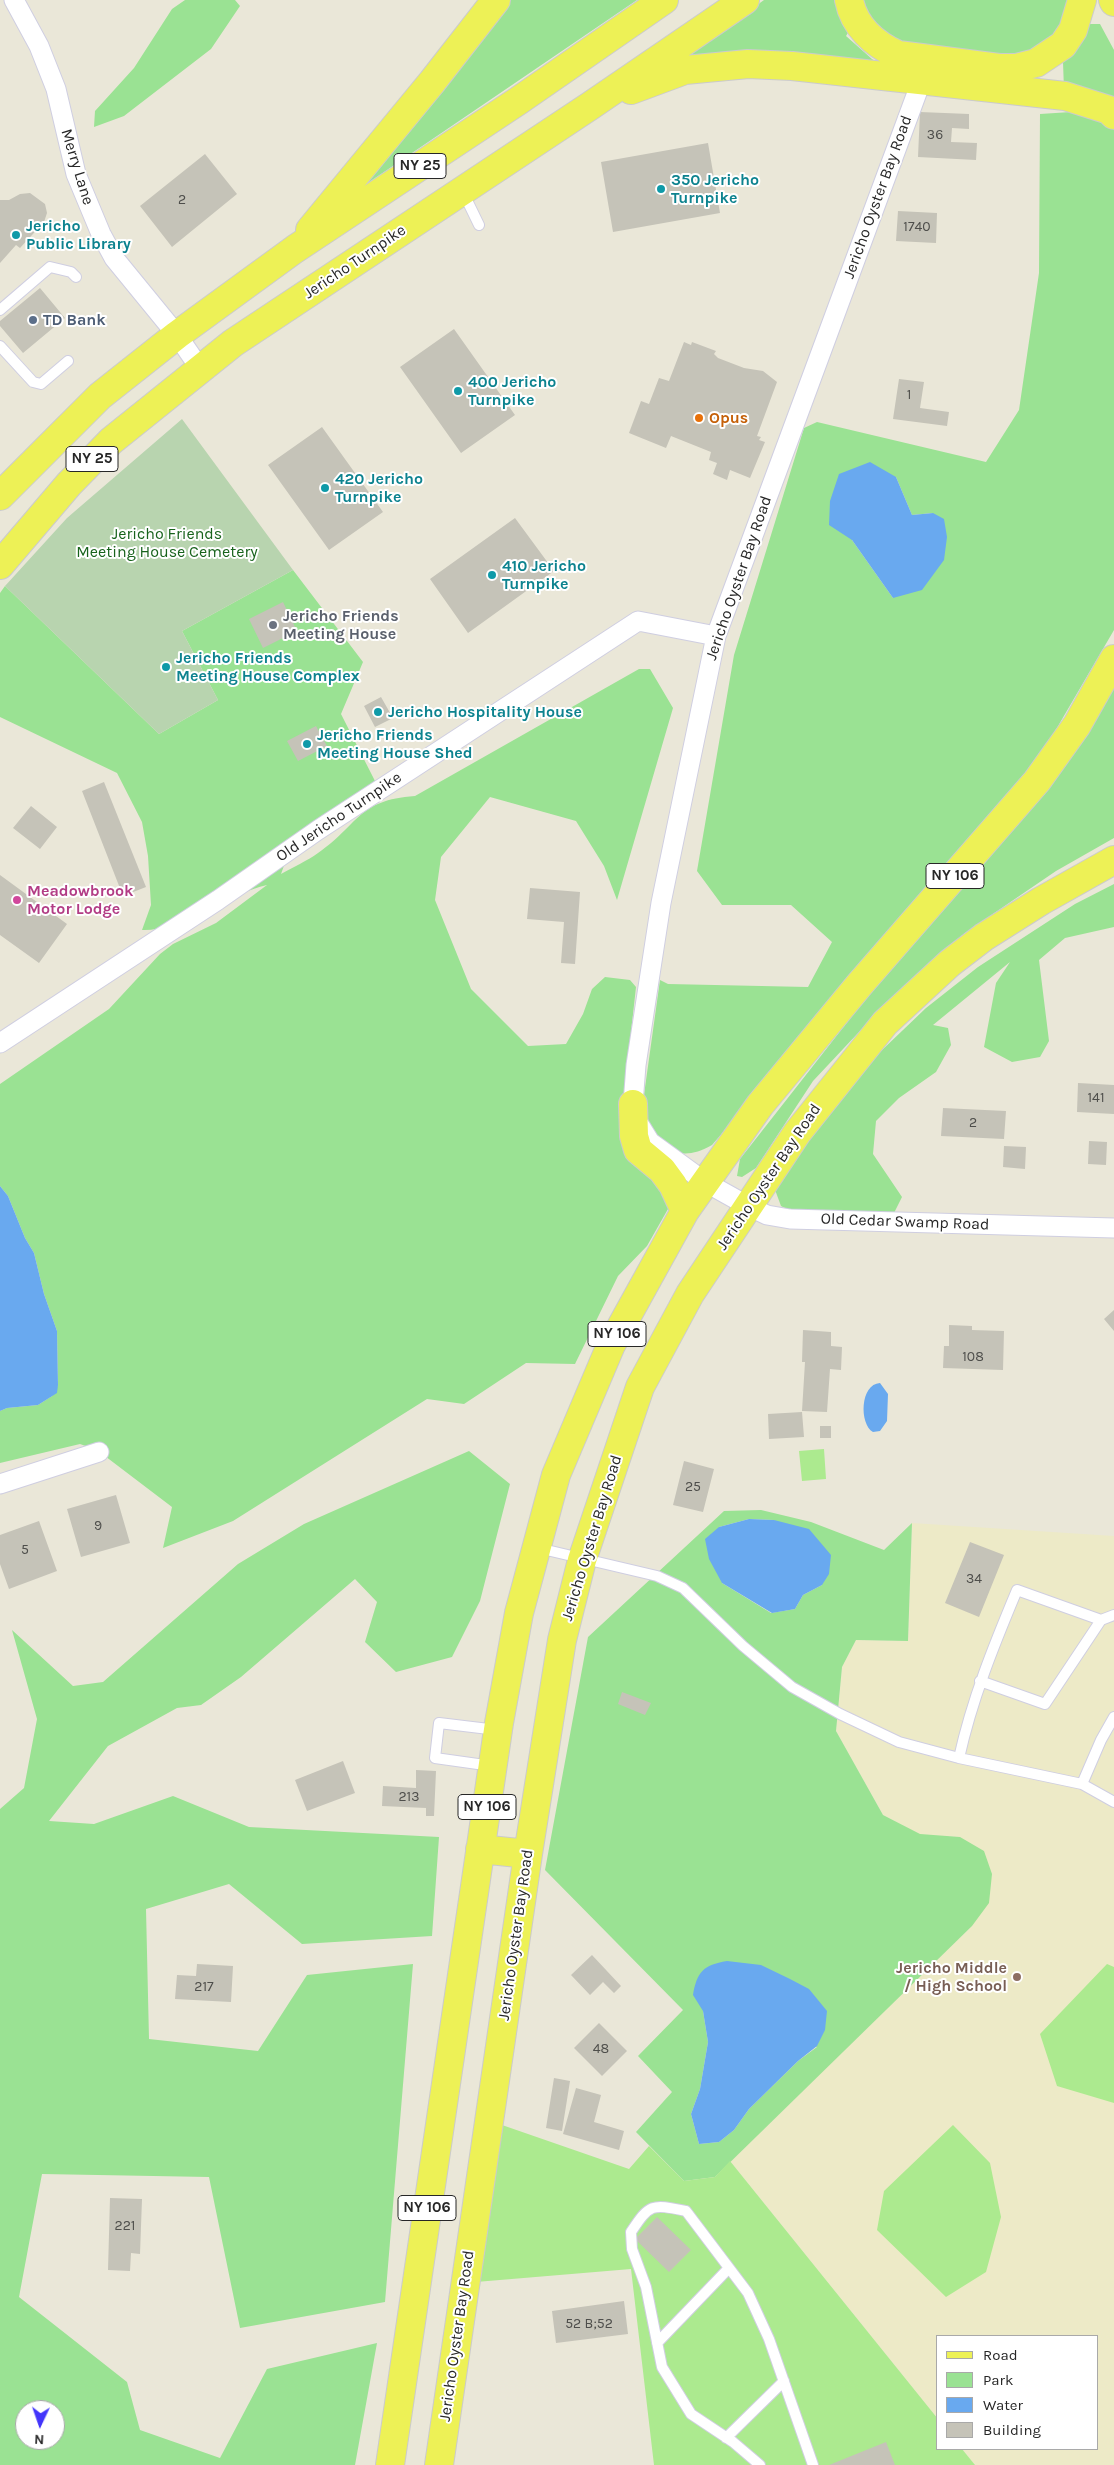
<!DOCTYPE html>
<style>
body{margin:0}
#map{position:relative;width:1114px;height:2465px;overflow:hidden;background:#eae7d8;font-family:Karla,sans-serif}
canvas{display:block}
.legend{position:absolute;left:936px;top:2335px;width:162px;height:115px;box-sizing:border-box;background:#fff;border:1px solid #a9a9a9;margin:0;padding:6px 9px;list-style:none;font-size:15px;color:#272727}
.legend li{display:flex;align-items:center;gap:10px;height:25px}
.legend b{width:25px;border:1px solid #a9a9a9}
.north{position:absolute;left:15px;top:2400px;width:50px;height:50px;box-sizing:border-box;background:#fff;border:1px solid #a9a9a9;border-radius:50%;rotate:183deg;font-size:14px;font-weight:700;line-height:20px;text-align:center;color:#272727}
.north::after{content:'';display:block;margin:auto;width:18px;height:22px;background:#4335fb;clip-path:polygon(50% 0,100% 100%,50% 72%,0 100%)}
</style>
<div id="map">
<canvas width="1114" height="2465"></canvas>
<ul class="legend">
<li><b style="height:6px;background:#edf156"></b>Road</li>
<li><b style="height:14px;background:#9ae293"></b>Park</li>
<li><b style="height:14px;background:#69a9ef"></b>Water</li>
<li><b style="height:14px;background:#c5c3b8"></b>Building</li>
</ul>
<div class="north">N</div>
</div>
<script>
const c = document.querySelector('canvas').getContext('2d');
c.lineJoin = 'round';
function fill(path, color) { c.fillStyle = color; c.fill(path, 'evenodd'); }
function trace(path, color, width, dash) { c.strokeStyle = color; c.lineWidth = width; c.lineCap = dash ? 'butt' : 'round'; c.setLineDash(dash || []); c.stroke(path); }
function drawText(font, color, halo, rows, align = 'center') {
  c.font = font + ' Karla,sans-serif'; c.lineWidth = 4; c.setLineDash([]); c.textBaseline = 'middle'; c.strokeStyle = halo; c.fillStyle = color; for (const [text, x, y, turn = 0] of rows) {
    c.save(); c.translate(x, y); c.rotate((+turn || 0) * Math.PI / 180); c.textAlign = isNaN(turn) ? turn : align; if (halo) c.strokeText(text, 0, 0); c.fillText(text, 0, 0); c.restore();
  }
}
const education = new Path2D(`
 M912,1523L1114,1536V2465H975L962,2449H1098V2336H938V2419L730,2161L972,1926L960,1837L920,1835L883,1815L836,1731L842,1667L856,1640L908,1641Z`);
const green = new Path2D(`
 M185,0H235L240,6L211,49L124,116L94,127L95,111L134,68L172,9Z
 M511,0H637L362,187Z
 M764,0H841L849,31L846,36L872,59L886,68L693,64L689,55Z
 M857,0H1071L1053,41L1014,59L897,45L875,32Z
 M1089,24H1100L1114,50V107L1064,90L1063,62L1076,49Z
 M1071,112L1097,116L1114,127V630L1026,781L712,1145C673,1168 649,1141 643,1102L660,980L668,984L808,987L832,942L791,905H722L697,871L734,655L804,428L817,422L986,462L1019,410L1039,273L1040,114ZM896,477L912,515L933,513L893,598L852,540Z
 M293,570L363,662L341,714L375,781L374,789L286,860L281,874C293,867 307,861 318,853C359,825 357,800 415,796L639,669H650L673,708L617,900L604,866L576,821L490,797L441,857L435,900L471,989L528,1046L566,1044L583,1014L592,989L605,977L630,980L636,987L624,1095L672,1198L668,1209L647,1246L618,1276L575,1364L526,1363L464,1404L427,1399L233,1521L163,1548L172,1507L97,1450L80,1444L0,1463V1411L7,1408L38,1405L52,1396L58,1385L57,1331L44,1294L34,1253L25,1238L8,1196L0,1186V1084L109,1009L160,954L173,944L216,923L267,885C230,893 176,932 142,930L151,905L148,856L142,822L117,773L0,717V593L5,586L159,734L218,700L182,631Z
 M1114,682V838L1056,871L965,933L890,999L813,1081L756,1168L742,1177L737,1176L740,1159Z
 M1114,884V927L1065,938L1039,960L1049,1041L1040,1057L1012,1062L984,1047L996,983L1010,962L933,1025L948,1028L951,1045L936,1072L899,1098L876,1121L873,1154L902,1197L894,1213L791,1211L781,1206L774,1187L857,1074L926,1008L978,967L1075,904Z
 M469,1451L510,1484L480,1601L452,1657L396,1672L365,1642L377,1602L355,1579L241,1677L201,1705L177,1708L108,1746L49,1821L94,1824L173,1796L249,1827L439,1837L432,1936L302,1944L229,1884L146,1909L149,2039L258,2051L307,1975L413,1964L385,2302L240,2328L209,2177L42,2174L19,2297L127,2382L140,2430L220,2458L267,2369L377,2343L355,2465H0V1809L24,1788L37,1719L12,1630L73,1686L103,1682L238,1564L304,1524ZM25,2410H55V2440H25Z
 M761,1510L811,1522L884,1550L912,1523L908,1641L856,1640L842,1667L836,1731L883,1815L920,1834L960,1837L984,1851L992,1874L989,1903L972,1926L715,2177L684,2181L636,2132L672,2092L638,2056L683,2010L545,1870L588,1637L724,1511ZM749,1519L774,1520L822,1585L803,1595L795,1609L771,1613L722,1583L719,1527ZM703,2011L817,2047L798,2061L749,2109L734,2130L719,2142L699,2144L691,2114L700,2089L708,2042Z`);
const cemetery = new Path2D(`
 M182,419L293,570L182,631L218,700L159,734L5,586L67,518Z`);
const pitch = new Path2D(`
 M824,1449L826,1479L802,1481L799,1451Z
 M1107,1964L1114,1967V2103L1057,2086L1040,2034Z
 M502,2125L629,2169L649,2146L684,2181L715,2177L730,2161L938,2419V2449H962L975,2465H654L631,2269L476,2282Z
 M953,2125L990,2163L1001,2217L986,2272L946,2297L877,2230L884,2191Z`);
const water = new Path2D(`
 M870,462L896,477L912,515L933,513L944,519L947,537L944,560L922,590L893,598L852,540L829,525L830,501L839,474Z
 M0,1186L8,1196L25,1238L34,1253L44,1294L57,1331L58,1385L57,1393L38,1405L7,1408L0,1411Z
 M880,1383L888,1394L887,1421L880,1431L873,1432C859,1424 860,1384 880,1383Z
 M749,1519L774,1520L809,1529L831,1555L829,1574L822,1585L803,1595L795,1609L772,1613L722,1583L709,1559L705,1539L719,1527Z
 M727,1961L761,1965L790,1979L809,1989L827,2011L825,2030L817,2046L798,2061L749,2109L734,2130L719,2142L699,2144L691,2114L700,2089L708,2042L703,2011L693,1995C697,1972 703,1965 727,1961Z`);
const building = new Path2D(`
 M920,112L969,114V129L952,128L951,142L977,143L976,160L918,157Z
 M708,143L720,213L613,232L601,162Z
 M205,154L237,194L172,247L140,206Z
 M30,193L45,204L47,213L44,222L20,248L16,245L0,263V200H9L20,194Z
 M898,211L937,213L936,243L896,241Z
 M40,288L65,318L23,353L0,326V321Z
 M454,329L515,415L461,453L400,367Z
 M684,342L691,345L692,342L716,351L714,354L718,358L744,368L763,371L777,382L757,436L761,437L759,440L765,442L750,478L730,470L727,480L713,474L717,463L709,460L711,452L671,436L666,448L629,433L641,401L649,404L659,378L669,381Z
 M899,379L924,382L920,408L949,412L947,426L893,419Z
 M322,427L383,512L329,550L268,465Z
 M515,518L554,571L468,633L430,579Z
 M283,602L297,631L263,648L249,619Z
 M381,697L393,718L375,727L364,706Z
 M316,726L327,746L298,761L287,741Z
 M104,782L146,887L123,896L82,791Z
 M31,806L57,827L40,849L13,828Z
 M0,875L67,924L39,963L0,935Z
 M530,888L580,892L575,964L561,963L564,922L527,919Z
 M1078,1083L1114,1085V1114L1077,1112Z
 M943,1108L1006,1111L1004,1139L941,1136Z
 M1089,1141L1107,1142L1106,1165L1088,1164Z
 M1004,1146L1026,1147L1025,1169L1003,1167Z
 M1114,1310V1331L1104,1319Z
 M949,1325L972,1326V1330L1004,1331L1003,1370L943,1368L944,1346H949Z
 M803,1330L831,1332V1346L842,1347L841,1370L830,1369L827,1412L802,1411L805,1362H802Z
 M802,1412L804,1437L769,1439L768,1414Z
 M820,1426H831V1438H820Z
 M684,1461L714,1469L703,1512L673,1505Z
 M116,1495L130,1543L81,1557L67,1509Z
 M39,1521L57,1571L9,1589L0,1564V1535Z
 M970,1542L1004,1555L979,1617L945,1603Z
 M622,1692L651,1703L645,1715L618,1704Z
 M343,1761L355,1793L307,1811L295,1780Z
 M416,1770L436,1771L434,1816H426V1808L382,1806L383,1786L416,1788Z
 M592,1955L621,1986L614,1993L603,1982L590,1995L571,1975Z
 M197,1964L233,1966L231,2002L175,1999L177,1975L196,1976Z
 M599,2023L627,2051L602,2076L574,2048Z
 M554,2078L570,2081L562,2131L546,2128Z
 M576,2088L601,2095L594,2122L624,2131L619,2150L563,2134Z
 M110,2198L142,2199L140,2254L131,2253L130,2271L108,2270Z
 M657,2217L691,2250L669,2272L635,2239Z
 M624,2301L628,2334L556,2343L552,2311Z
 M886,2442L895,2465H829Z`);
const lane = new Path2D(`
 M463,192L479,225
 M0,310L50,267L71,272L76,277
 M0,346L33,382L41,384L68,361
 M538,1548L657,1576L683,1588L743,1646L792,1687L840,1714L899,1742L959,1758L1082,1784L1114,1802
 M980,1681L1045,1704L1101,1620
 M959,1758C972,1699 994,1645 1017,1590L1101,1620L1114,1615
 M492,1766L435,1758L439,1723L497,1730
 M1082,1784L1101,1740L1114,1717
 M657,2343L729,2268
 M726,2438L784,2381
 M760,2465L733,2442L691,2414L662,2367L646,2287L632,2249L631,2232C650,2203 652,2204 686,2211L748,2293L769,2339L813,2465`);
const street = new Path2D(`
 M14,0L39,46L56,89L76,174L101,234L114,258L177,335L201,370
 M921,82L716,636L661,903L636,1065L633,1104L637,1121L650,1142L705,1182L748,1206L767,1215L790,1219L1114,1228
 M0,1043L218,900L318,830L638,621L716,636
 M0,1484L99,1452`);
const primary = new Path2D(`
 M849,0C854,26 874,44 898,55L999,68H1016L1036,63L1063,45L1073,30L1082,0
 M1113,0L1114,2
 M631,90L685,70L748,64L792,66L1065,96L1109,110L1114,115
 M310,230L432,82L496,0
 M0,496L100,396L177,335L295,249L518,101L664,0
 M0,565L69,484L111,441L233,343L590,106L745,0
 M633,1104L634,1136L638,1150L662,1170L673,1185L685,1211
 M480,1849L528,1854
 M390,2465L499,1723L519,1613L556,1475L611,1345L685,1211L760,1105L860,984L1037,781L1077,725L1114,659
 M439,2465L528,1854L562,1640L582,1560L640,1387L690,1294L797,1133L885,1023L950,963L984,937L1041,901L1114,860`);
const markers = [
 [661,189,5,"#0f9aa8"],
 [16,235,5,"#0f9aa8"],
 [33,320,5,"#5c6f8a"],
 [458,391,5,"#0f9aa8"],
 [699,418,5,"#e8710a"],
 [325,488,5,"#0f9aa8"],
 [492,575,5,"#0f9aa8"],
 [273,625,5,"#6b7280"],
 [166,667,5,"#0f9aa8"],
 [378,712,5,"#0f9aa8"],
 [307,744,5,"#0f9aa8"],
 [17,900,5,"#d1479c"],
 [1017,1977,5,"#8d6e63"]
];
const numberNames = [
 ["36",935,135],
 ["2",182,200],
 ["1740",917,227],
 ["1",909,395],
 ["141",1096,1098],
 ["2",973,1123],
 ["108",973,1357],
 ["25",693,1487],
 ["9",98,1526],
 ["5",25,1550],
 ["34",974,1579],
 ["213",409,1797],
 ["217",204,1987],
 ["48",601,2049],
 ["221",125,2226],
 ["52 B;52",589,2324]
];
const shields = [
 [420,166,52],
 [92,459,52],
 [955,876,58],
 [617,1334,58],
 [487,1807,58],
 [427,2208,58]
];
const shieldNames = [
 ["NY 25",420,166],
 ["NY 25",92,459],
 ["NY 106",955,876],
 ["NY 106",617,1334],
 ["NY 106",487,1807],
 ["NY 106",427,2208]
];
const streetNames = [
 ["Merry Lane",77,167,73],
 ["Jericho Oyster Bay Road",878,197,-70],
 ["Jericho Turnpike",355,262,-34],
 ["Jericho Oyster Bay Road",739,578,-71],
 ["Old Jericho Turnpike",339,817,-34],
 ["Jericho Oyster Bay Road",769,1177,-56],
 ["Old Cedar Swamp Road",905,1222,2],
 ["Jericho Oyster Bay Road",592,1538,-73],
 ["Jericho Oyster Bay Road",516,1935,-82],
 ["Jericho Oyster Bay Road",457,2336,-82]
];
const cultureNames = [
 ["350 Jericho",671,180],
 ["Turnpike",671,198],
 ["Jericho",26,226],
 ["Public Library",26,244],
 ["400 Jericho",468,382],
 ["Turnpike",468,400],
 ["420 Jericho",335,479],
 ["Turnpike",335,497],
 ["410 Jericho",502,566],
 ["Turnpike",502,584],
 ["Jericho Friends",176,658],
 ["Meeting House Complex",176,676],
 ["Jericho Hospitality House",388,712],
 ["Jericho Friends",317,735],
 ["Meeting House Shed",317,753]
];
const serviceNames = [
 ["TD Bank",43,320]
];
const foodNames = [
 ["Opus",709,418]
];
const parkNames = [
 ["Jericho Friends",167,534],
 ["Meeting House Cemetery",167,552]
];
const worshipNames = [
 ["Jericho Friends",283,616],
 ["Meeting House",283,634]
];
const hotelNames = [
 ["Meadowbrook",27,891],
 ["Motor Lodge",27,909]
];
const educationNames = [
 ["Jericho Middle",1007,1968],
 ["/ High School",1007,1986]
];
fill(education, '#edeac7');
fill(green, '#9ae293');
fill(cemetery, '#b8d4af');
fill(pitch, '#acea8f');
fill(water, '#69a9ef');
fill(building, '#c5c3b8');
trace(lane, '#cfcee1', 12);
trace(street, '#cfcee1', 21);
trace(primary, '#cbcbcb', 30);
trace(lane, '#fff', 10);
trace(street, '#fff', 19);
trace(primary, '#edf156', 28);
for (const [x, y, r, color] of markers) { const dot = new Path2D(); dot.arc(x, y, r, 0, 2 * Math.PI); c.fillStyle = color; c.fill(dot); trace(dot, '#fff', 2); }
drawText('14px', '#4e4e4b', null, numberNames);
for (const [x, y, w] of shields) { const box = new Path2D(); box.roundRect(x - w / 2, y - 12.5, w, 25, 4); c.fillStyle = '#fff'; c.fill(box); trace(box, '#272727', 1); }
drawText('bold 15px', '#272727', null, shieldNames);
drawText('16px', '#272727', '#fff', streetNames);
drawText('bold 16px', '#0d838f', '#fff', cultureNames, 'left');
drawText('bold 16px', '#4e5e75', '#fff', serviceNames, 'left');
drawText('bold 16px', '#c56008', '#fff', foodNames, 'left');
drawText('16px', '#18631c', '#fff', parkNames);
drawText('bold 16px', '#5b616d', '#fff', worshipNames, 'left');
drawText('bold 16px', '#b23c85', '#fff', hotelNames, 'left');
drawText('bold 16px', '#785e54', '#fff', educationNames, 'right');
</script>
